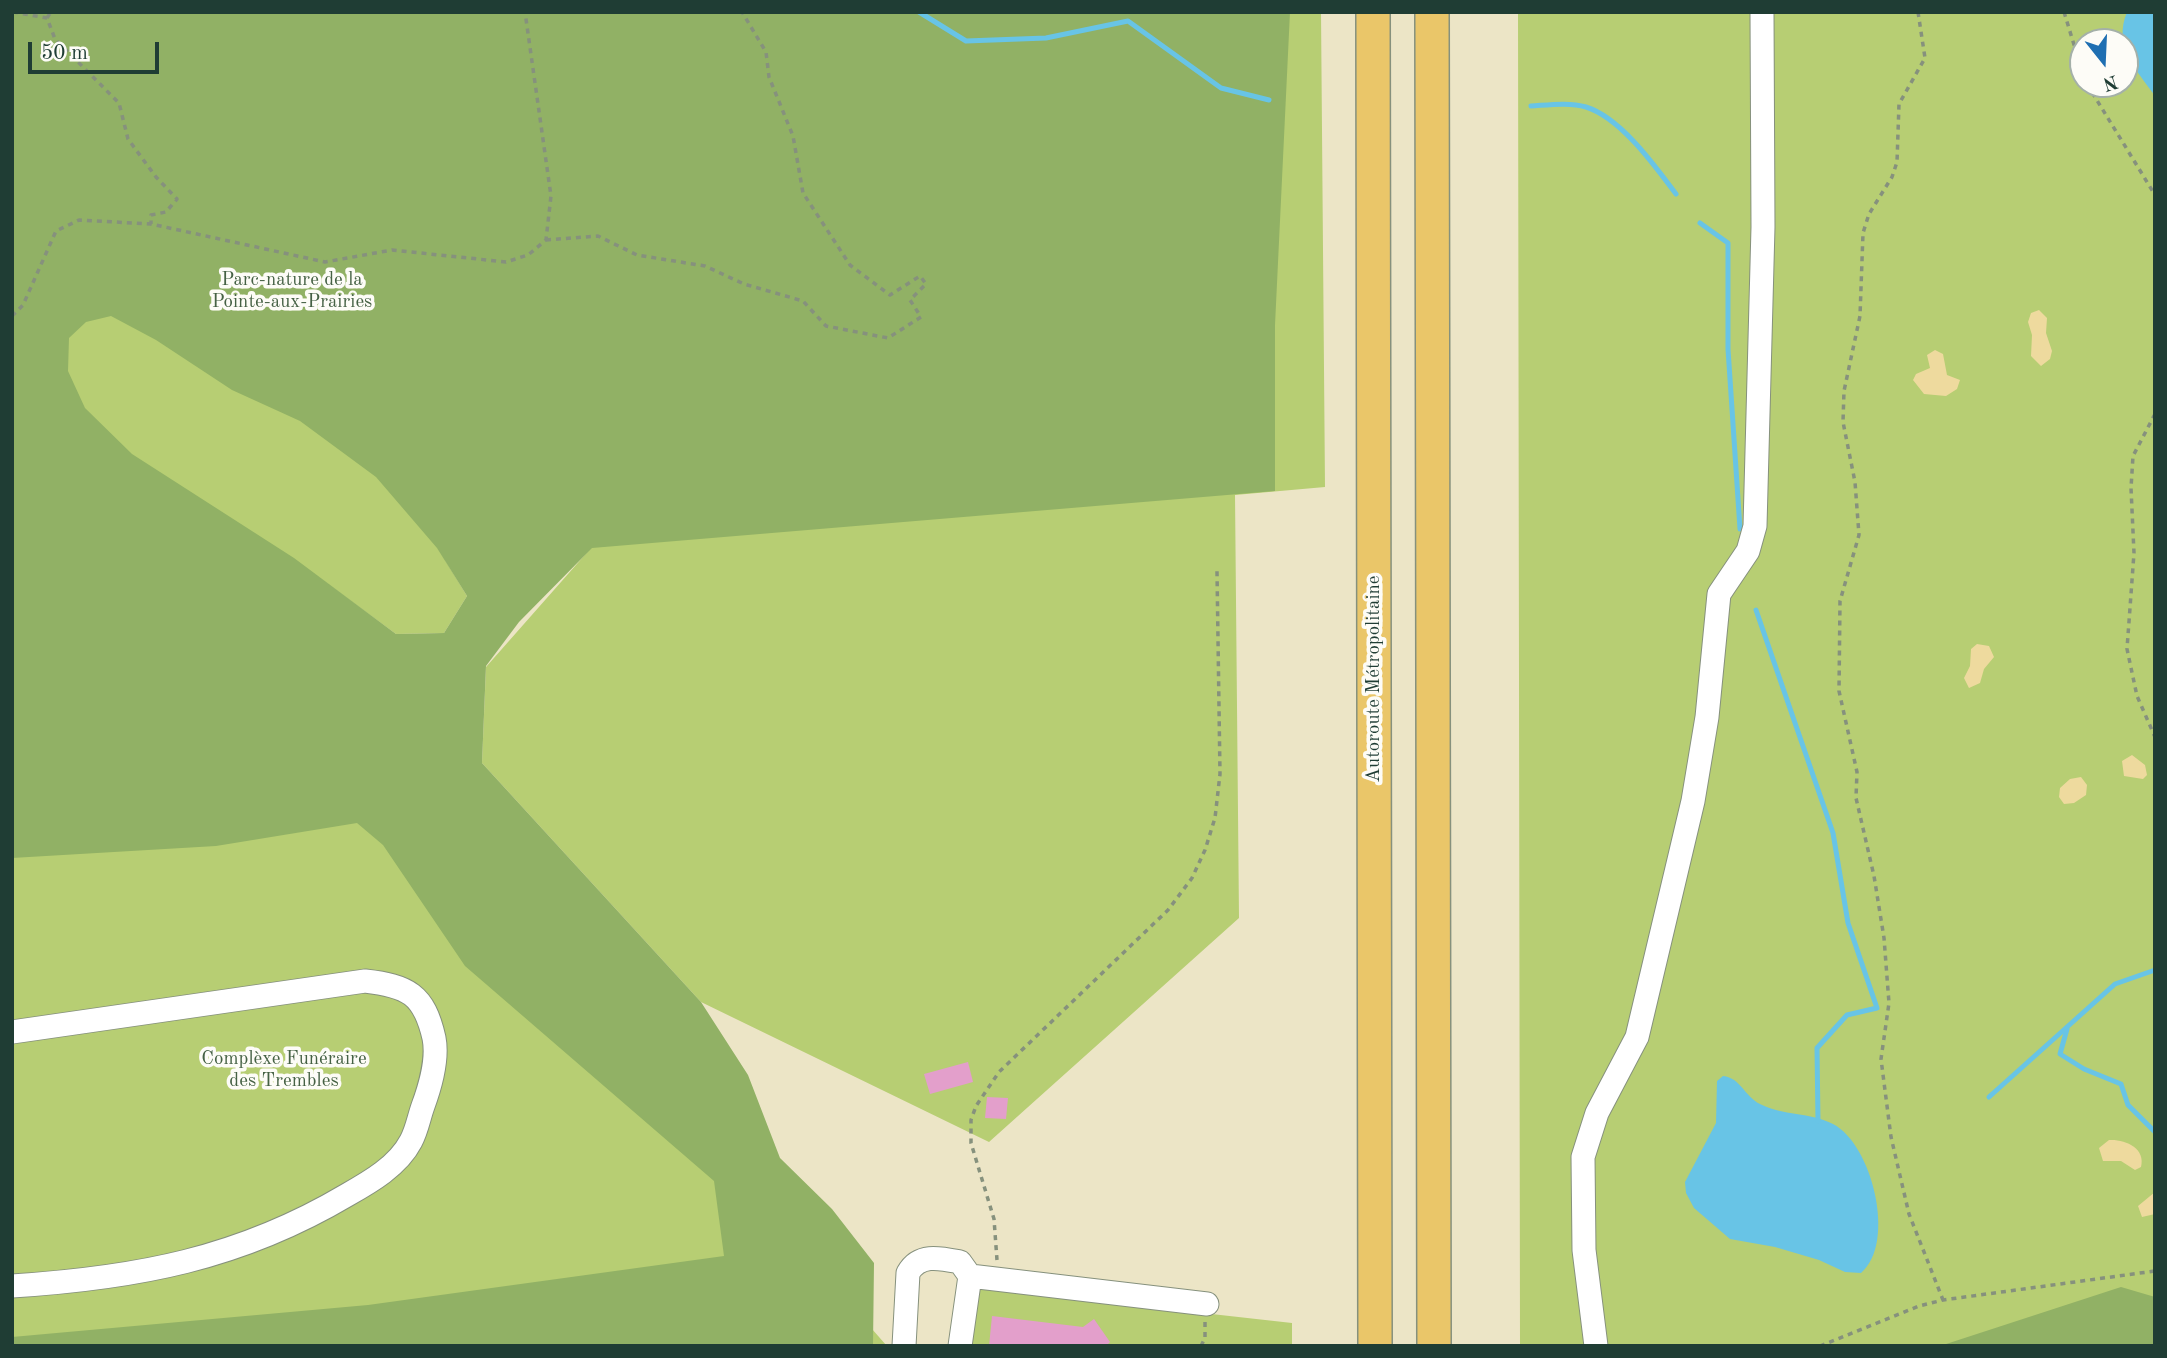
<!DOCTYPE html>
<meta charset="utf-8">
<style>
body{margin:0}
#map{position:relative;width:2167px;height:1358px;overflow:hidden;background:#ece5c6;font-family:"Old Standard TT",serif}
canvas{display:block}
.frame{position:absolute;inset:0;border:14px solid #1f3d34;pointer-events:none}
.north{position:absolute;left:2069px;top:28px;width:70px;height:70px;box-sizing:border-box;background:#fdfcf7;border:2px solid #a4b0a9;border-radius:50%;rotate:162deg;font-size:19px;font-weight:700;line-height:28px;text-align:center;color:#1f3d34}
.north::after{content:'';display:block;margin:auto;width:24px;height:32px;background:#1f6fb2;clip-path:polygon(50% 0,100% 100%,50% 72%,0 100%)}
.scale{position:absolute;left:28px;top:42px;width:131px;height:32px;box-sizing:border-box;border:4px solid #1f3d34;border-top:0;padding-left:9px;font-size:21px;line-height:24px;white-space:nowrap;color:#1f3d34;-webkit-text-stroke:5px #fdfcf7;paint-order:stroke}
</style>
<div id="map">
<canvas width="2167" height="1358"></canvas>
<div class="frame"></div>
<div class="north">N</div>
<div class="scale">50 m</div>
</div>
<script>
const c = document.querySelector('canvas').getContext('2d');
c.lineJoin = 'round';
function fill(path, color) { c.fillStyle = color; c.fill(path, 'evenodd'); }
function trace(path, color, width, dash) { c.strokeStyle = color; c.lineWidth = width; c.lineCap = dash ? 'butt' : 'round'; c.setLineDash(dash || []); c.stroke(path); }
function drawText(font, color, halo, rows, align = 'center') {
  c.font = font + ' "Old Standard TT",serif'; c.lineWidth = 7; c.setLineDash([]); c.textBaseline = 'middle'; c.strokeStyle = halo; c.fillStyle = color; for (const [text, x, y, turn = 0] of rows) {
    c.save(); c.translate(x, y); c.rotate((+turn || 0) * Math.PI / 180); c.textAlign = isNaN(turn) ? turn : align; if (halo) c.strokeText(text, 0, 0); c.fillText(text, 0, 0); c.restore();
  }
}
const green = new Path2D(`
 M12,12H1321L1325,487L1235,495L1239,918L989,1142L701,1002L482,763L486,667L591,548L445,560L467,596L444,633L396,634L310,571L217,578L886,1345L12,1346Z
 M1518,12H2155V1346H1520ZM2083,42H2125V84H2083Z
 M979,1288L1292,1323V1346H971Z`);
const forest = new Path2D(`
 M12,12H1290L1275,325V491L592,548L519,622L486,666L482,763L701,1002L748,1075L780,1158L832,1209L874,1263L873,1345L12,1346V1337L368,1305L724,1256L714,1181L465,966L383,845L357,823L216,846L12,858ZM111,316L156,340L232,390L300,421L376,477L437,548L467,596L444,633L396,634L294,558L132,454L85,408L68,371L69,338L86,322Z
 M2121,1287L2155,1297V1346H1940Z`);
const sand = new Path2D(`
 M2039,310L2047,318L2046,333L2052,351L2050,359L2041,366L2031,356L2032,335L2028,322L2031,313Z
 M1935,350L1943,354L1947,375L1960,380L1957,389L1946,396L1924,394L1913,380L1916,374L1930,368L1927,355Z
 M1977,644L1989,646L1994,657L1984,669L1980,683L1969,688L1964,678L1970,666L1971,649Z
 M2132,755L2145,765L2147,775L2143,779L2124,776L2122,761Z
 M2081,777L2087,785L2086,795L2074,803L2064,804L2059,797L2060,788L2070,779Z
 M2109,1140C2125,1139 2146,1148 2141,1167L2135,1170L2121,1161H2103L2099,1148Z
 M2155,1192V1214L2142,1217L2138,1206Z`);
const water = new Path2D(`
 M2127,12H2155V96C2135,68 2113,46 2127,12Z
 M1723,1076C1741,1078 1744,1096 1760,1104C1783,1116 1810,1112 1833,1124C1872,1144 1897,1243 1861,1273L1845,1272L1819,1260L1775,1247L1730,1239L1694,1208L1686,1193L1685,1182L1716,1123L1717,1081Z`);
const stream = new Path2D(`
 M919,12L966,41L1046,38L1128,21L1221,88L1269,100
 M1531,106C1548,105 1569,102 1586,107C1621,118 1655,166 1676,194
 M1700,223L1728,243V349L1740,529
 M1756,610L1833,833L1848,923L1877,1008L1847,1015L1817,1048L1818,1121
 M2067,1029L2060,1054L2084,1069L2121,1084L2128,1105L2155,1132
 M1989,1097L2115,984L2155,970`);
const building = new Path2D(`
 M968,1062L973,1082L930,1094L924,1074Z
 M987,1097L1008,1098L1006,1119L985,1118Z
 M992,1316L1083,1327L1094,1319L1110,1342L1106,1346H989Z`);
const path = new Path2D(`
 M13,12L47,18L55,39L119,103L128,139L156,177L177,199L166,212L151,215V224
 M1918,12L1925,58L1899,104L1897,162L1892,177L1869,214L1863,233L1860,316L1844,391L1843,422L1855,482L1859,535L1840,601L1839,691L1857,772L1856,798L1874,876L1884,938L1889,1003L1881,1059L1891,1137L1909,1214L1943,1300
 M2064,12L2083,74
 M47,18L51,12
 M2087,84L2155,195
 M546,240L598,236L637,255L705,266L744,284L803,301L826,326L888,338L921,317L910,300L926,284L920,276L890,295L850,265L803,193L793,136L769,77L766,52L742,12
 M12,316L23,305L56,231L79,220L151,224L325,262L392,250L506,262L528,255L546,240L551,196L525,12
 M2155,414L2133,456L2131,488L2134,553L2127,649L2137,696L2155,737
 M997,1260L994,1219L971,1143V1120L976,1106L999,1072L1168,910L1192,878L1205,850L1215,818L1220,774L1217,571
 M1201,1346L1205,1338V1321
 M1820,1346L1919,1306L1943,1300L2155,1271`);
const minor = new Path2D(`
 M12,1032L365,981C408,986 424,994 434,1038C438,1058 430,1087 423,1106C419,1117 417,1130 411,1141C398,1166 370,1182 347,1195C239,1259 136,1278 12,1286
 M970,1276L1207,1304
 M904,1346L908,1273C919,1253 940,1258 960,1262L970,1276L960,1346
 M1596,1346L1584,1250L1583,1157L1597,1113L1637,1037L1693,801L1707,717L1719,594L1748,551L1755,526L1763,227L1762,12`);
const highway = new Path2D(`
 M1373,12L1375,1346
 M1432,12L1434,1346`);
const parkNames = [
 ["Parc-nature de la",292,280],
 ["Pointe-aux-Prairies",292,302],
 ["Complèxe Funéraire",284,1059],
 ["des Trembles",284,1081]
];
const streetNames = [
 ["Autoroute Métropolitaine",1374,679,-90]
];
fill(green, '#b7ce73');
fill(forest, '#91b165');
fill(sand, '#eeda9e');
fill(water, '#68c4e6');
trace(stream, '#68c4e6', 5);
fill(building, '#e39fcb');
trace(minor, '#86917d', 25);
trace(highway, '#86917d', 36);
trace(path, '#86917d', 3.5, [5, 5]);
trace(minor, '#fff', 23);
trace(highway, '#eac669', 33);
drawText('19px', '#456144', '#fdfcf7', parkNames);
drawText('19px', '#1f3d34', '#fdfcf7', streetNames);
</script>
